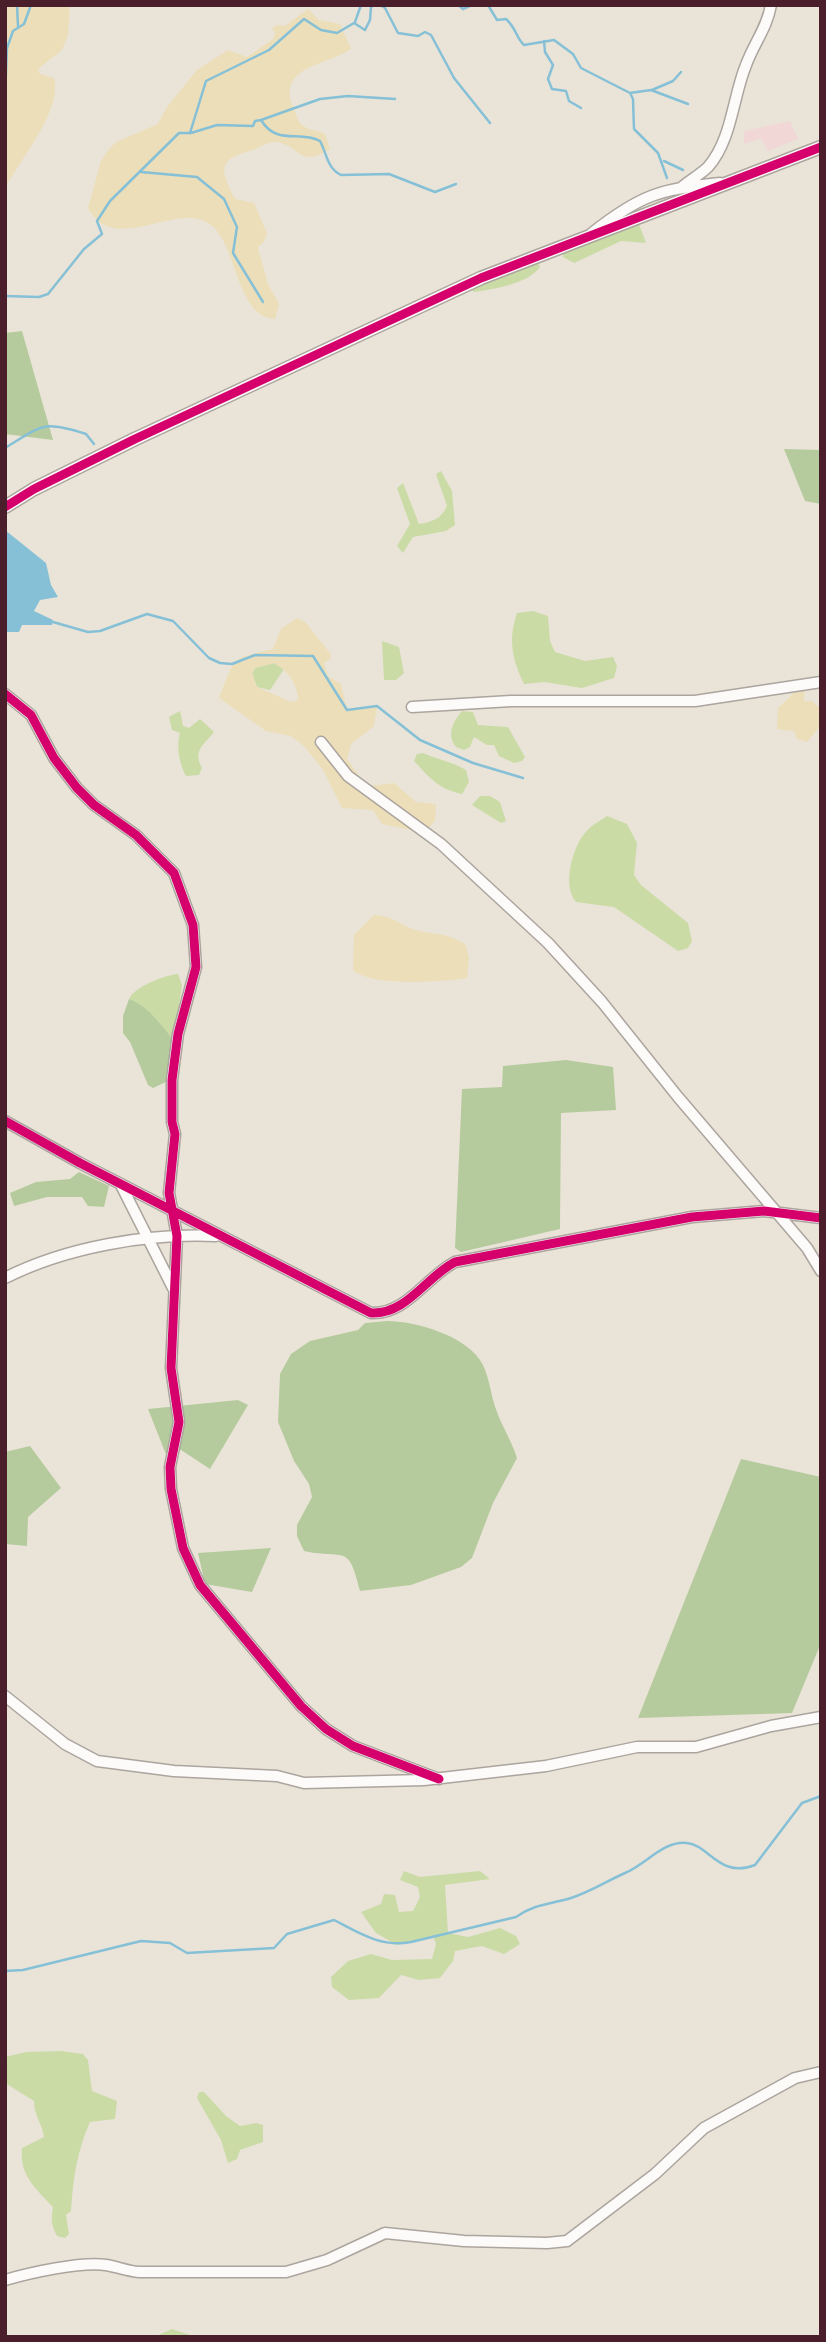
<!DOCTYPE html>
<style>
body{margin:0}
#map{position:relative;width:826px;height:2342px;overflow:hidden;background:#eae4d8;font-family:Itim,sans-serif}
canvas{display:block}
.frame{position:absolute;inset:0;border:7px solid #4a1f2b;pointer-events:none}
</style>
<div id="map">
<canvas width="826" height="2342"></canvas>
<div class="frame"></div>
</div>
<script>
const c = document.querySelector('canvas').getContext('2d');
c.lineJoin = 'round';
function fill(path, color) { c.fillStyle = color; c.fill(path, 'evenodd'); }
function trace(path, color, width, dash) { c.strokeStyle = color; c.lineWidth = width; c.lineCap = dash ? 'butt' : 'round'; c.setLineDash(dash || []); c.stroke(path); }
const built = new Path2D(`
 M790,121L798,139L768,151L761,139L744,144V131Z`);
const green = new Path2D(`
 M639,224L646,243L621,241L574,263L563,257V249Z
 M536,259L540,267C528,284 494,289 474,292L470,289Z
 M441,471L452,491L455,525L446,531L413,537L403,553L397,546L410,524L397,488L403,483L419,524C432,522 441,519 447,506L436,474Z
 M533,611L548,616L550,641L555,652L585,661L613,657L617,666L614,678L582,688L544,682L524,684C512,659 508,639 517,613Z
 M382,641L399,647L404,673L396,680H384Z
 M274,663L284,669L270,690L257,687L252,673L255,668Z
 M180,711L183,726L189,728L200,719L214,732C205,744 192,750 202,768L199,775L186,776C179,763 176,746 180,733L172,730L169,717Z
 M462,711L473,712L478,725L508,727L525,757L522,761L514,763L499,756L494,745H487L474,737L470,747L464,750L456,747C446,734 453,722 462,711Z
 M423,753C438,760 451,761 466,770L469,782L462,794C438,789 430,778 414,761L417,754Z
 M480,796H490L500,802L506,821L501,823L472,805Z
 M607,816L627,824L637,843L634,875L641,885L688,923L692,941L688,948L678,951L614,907L576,902C562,886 572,848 585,833C590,826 600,821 607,816Z
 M178,974L182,985L174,1040L153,1016L129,999C133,988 164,975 178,974Z
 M404,1871L420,1877L480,1871L490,1879L445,1885L448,1933L468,1937L500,1928L516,1936L520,1944L504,1954L482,1946L455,1951L453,1961L440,1978L419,1980L401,1975L379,1998L349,2000L332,1987L331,1977L348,1961L371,1954L392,1960L432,1959L436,1944L433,1936L397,1945L376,1933L361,1912L381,1904L384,1894L395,1895L399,1912L413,1911L420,1897L418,1887L400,1880Z
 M61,2051L83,2054L88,2060L92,2091L117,2101L115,2119L90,2122C77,2151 73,2179 71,2211L66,2215L69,2234L65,2238L57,2236C51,2225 51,2219 53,2207C36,2189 19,2175 22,2148L44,2137C42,2123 34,2116 34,2101L5,2083V2057L26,2052Z
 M199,2092H204L226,2116L240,2126L256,2123L263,2125V2142L240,2150L237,2159L228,2163L221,2140L197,2098Z
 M172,2329L196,2337H154Z`);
const forest = new Path2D(`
 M22,331L53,440L5,434V333Z
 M784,449L821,450V504L805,501Z
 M129,999C148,1006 161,1025 174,1040L168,1081L153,1088L148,1085L130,1042L123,1033V1016Z
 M566,1060L613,1067L616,1110L561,1113L560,1229L461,1252L455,1248L462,1089L502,1087L503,1066Z
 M79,1172L109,1186L104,1207L88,1206L82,1197H47L14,1206L10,1193L36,1182L70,1179Z
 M387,1321C415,1321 469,1336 483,1365C490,1380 491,1397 497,1412C503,1428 512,1442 517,1458L493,1503L472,1558L461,1567L411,1585L360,1591C348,1542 346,1560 304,1551L297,1536V1525L312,1497L309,1484L294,1461L278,1422L280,1374L291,1354L310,1341L358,1330L365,1323Z
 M238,1400L248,1405L210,1469L181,1450L167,1457L148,1409Z
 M30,1446L61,1488L28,1517L27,1546L5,1544V1452Z
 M741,1459L821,1477V1643L792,1713L638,1718Z
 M271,1548L252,1592L205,1584L198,1553Z`);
const sand = new Path2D(`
 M5,5H70L68,35L62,50L38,69L40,74L54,78C63,110 18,162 5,189Z
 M308,9L319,20L340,24L351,49C325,66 275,67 294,109C297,116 297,122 305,127C311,131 318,130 325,134L330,149C298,169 301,145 276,142C267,141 258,149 250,151C216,160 221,171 235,199L254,203L267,233L263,243L258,247L259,252L268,284L279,304L275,319C236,317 237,244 211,225C175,199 115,258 88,208L101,161L108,150L116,142L158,124L167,107L197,70L228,50L247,57L273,39L275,33L272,28L277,25L285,26Z
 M297,618L305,622L330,653L331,658L324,663L328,676L341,684L347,710L377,706L374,726L351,744L347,759L363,781L371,786L394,783L416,802L436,804L435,820L425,833L382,824L373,810L342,808L323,770L305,747L291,736L266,731L219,698C237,655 228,660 273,649L281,629ZM274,663C287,670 298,684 298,700L291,702L257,687L252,673L255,668Z
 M796,691H805L804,701H812L821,709V725L807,742L797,739L794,731L777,729L778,708Z
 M374,915C394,916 399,925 416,930C438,936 443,931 465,944L469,957L467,978C441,982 372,987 353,970L354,935Z`);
const water = new Path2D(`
 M5,530L46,563L51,585L58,597L40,600L34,611L53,620L52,625H22L19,632H5Z`);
const stream = new Path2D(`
 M17,5L18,26
 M380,5L385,8L398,33L418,36L425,32L431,35L454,78L490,123
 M458,5L463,9L472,5
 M488,5L497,20L506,19C517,29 516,38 524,45L554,40L573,54L581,68L630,93L633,99L634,129L658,153L667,178
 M355,22L361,5
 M544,41L545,52L553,65L548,79L552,89L566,91L569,101L581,108
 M652,90L673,81L681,72
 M630,93L651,90L688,104
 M5,96L7,48L13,31L24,24L31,5
 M261,120L320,99L348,96L395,99
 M191,133L217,125L253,126L255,121L261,120C277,146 299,130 320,141C327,154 327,168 341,175L389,174L435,192L456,184
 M664,161L683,170
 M141,172L197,177L224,199L237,227L233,253L263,302
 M5,296L39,297L48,294L84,249L102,234L97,221L110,201L179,133H190L206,81L269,50L304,19L321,30L337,33L354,23L365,30L370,20L371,7L375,5
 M5,448C43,425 42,420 86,434L94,444
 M53,622L88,632L100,631L147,614L173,621L209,658L220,663L232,664L255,655L313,656L347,710L377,706L420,740L473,763L523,778
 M5,1971L23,1970L141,1941L170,1943L187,1953L274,1948L287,1934L334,1920C359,1933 382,1948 411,1942L516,1917C534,1904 551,1904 571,1898C590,1892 607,1881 625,1873C645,1865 664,1840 687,1843C709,1845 720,1879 755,1865L802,1803L821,1796`);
const minor = new Path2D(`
 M682,187C690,180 701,174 708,167C732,140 733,96 746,65C754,43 767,28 771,5
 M592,233C640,195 660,189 720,183
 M5,694L31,715L54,758L77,788L94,805L136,835L174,873L193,925L196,967L178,1034L172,1080V1122L175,1134L169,1193L177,1236L171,1368L179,1422L170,1467L171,1489L183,1548L200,1585L301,1706L326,1729L353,1746L439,1779
 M412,707L511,701H695L821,682
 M321,742L348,776L441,844L548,943L602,1002L678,1097L807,1248L821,1271
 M5,1121L80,1163L371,1313C406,1315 426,1277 455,1262L692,1217L764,1211L821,1218
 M122,1187L173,1288
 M5,1278C66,1247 148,1233 216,1236
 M5,1696L65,1744L97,1761L174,1771L277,1776L304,1783L424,1780L546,1766L637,1747H696L771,1726L821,1717
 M5,2280C29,2273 82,2261 106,2265C118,2267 127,2271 139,2272H286L327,2260L385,2233L464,2241L547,2243L567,2241L655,2174L704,2128L795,2078L821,2072`);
const tertiary = new Path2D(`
 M5,507L34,489L135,439L481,278L821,147`);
const cycleway = new Path2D(`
 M5,507L34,489L135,439L481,278L821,147
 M5,694L31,715L54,758L77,788L94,805L136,835L174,873L193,925L196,967L178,1034L172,1080V1122L175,1134L169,1193L177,1236L171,1368L179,1422L170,1467L171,1489L183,1548L200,1585L301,1706L326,1729L353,1746L439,1779
 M5,1121L80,1163L371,1313C406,1315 426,1277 455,1262L692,1217L764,1211L821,1218`);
fill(built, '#f1d8d7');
fill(green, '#cadba6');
fill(forest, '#b6cb9d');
fill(sand, '#ecdeb8');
fill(water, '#85c0d7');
trace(stream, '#85c0d7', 2.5);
trace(minor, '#aca49e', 13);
trace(tertiary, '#aca49e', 15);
trace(minor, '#fcfbf9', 10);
trace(tertiary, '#fcfbf9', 12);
trace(cycleway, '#d6006c', 9);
</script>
